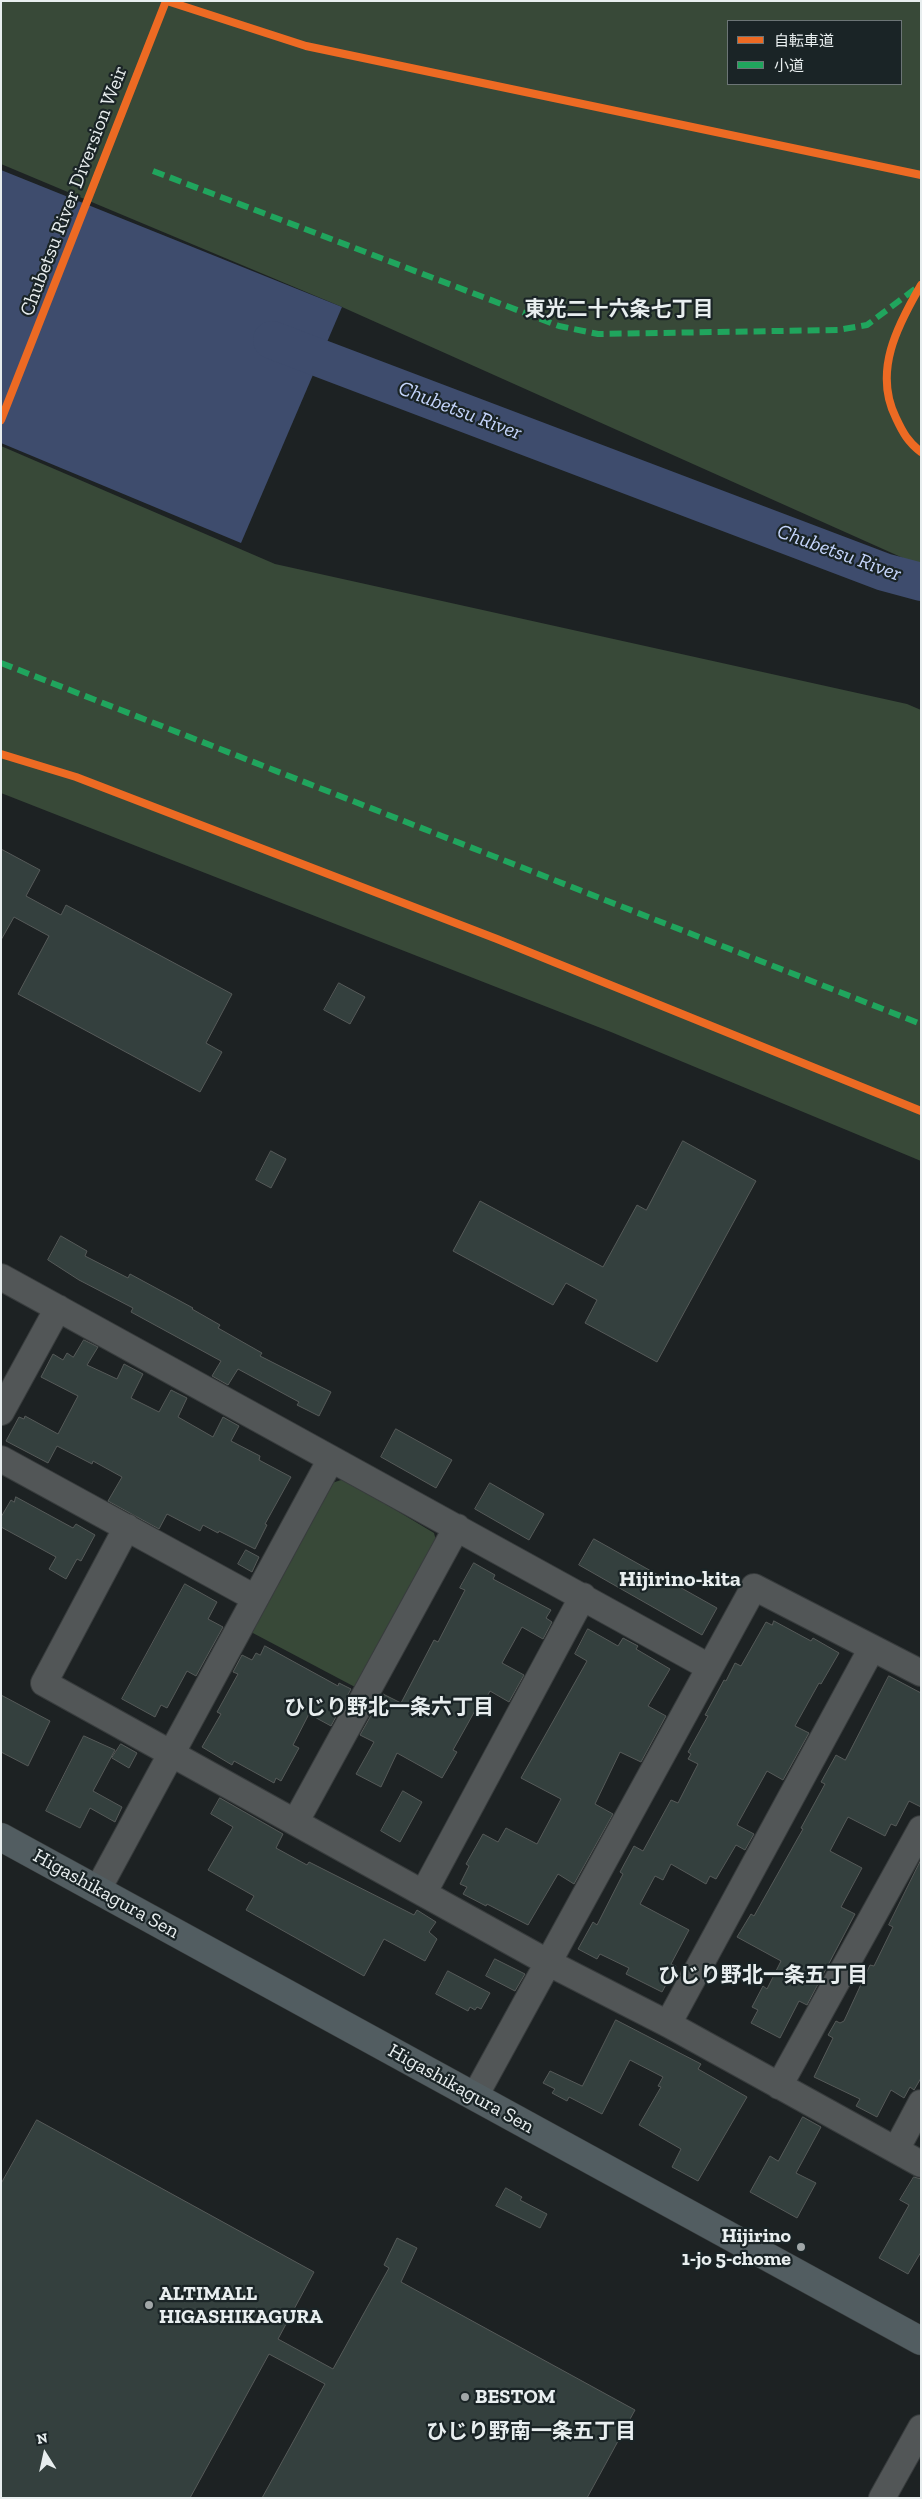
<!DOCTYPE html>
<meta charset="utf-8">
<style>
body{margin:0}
#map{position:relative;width:922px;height:2499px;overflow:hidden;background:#1d2223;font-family:"Zilla Slab","Noto Sans JP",serif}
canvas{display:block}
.frame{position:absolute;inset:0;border:2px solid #e8eeef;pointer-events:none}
.legend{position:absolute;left:727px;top:20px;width:175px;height:65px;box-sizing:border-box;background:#1a2426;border:1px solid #6c7576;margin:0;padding:6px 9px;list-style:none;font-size:15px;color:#e8eeef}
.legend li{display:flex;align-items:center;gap:10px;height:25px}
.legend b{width:25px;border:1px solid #6c7576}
.north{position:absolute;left:20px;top:2429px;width:50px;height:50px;-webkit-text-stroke:4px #1a2426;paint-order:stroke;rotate:350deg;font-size:14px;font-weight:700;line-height:20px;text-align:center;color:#e8eeef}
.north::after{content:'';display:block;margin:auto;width:18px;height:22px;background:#e8eeef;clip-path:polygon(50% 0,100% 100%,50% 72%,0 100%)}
</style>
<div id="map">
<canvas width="922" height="2499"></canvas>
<div class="frame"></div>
<ul class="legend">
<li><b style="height:6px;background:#ed6a23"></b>自転車道</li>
<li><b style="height:6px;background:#20a55d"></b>小道</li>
</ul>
<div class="north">N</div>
</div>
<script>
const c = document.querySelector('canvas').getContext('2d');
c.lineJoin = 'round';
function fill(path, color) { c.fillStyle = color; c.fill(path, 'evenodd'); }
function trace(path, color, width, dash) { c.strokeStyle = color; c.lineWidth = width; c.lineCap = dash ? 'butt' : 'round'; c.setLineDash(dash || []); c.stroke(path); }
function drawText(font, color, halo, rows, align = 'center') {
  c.font = font + ' "Zilla Slab","Noto Sans JP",serif'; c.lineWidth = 4.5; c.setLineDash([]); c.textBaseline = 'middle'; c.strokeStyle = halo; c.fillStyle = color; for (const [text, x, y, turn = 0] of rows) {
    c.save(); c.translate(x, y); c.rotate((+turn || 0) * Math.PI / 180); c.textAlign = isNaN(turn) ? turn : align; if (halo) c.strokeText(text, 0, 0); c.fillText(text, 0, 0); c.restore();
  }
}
const green = new Path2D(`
 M1,1H921V566L342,307L1,164ZM728,21H901V84H728Z
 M1,446L275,564L907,704L921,710V1161L611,1032L1,793Z
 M344,1479L434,1533L437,1544L355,1687L251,1632L329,1484Z`);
const water = new Path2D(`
 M1,170L342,307L241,543L1,443Z`);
const river = new Path2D(`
 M272,340L884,572L921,582`);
const building = new Path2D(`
 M1,849L40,870L26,896L61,915L66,905L232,994L206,1043L222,1052L200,1092L18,994L49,936L14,917L1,940Z
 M339,983L365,997L350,1024L324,1010Z
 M683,1141L756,1181L657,1362L585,1323L597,1300L566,1283L553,1305L453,1251L480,1201L603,1267L637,1205L646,1210Z
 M271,1151L286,1159L271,1188L256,1180Z
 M61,1236L87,1251L85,1256L128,1278L130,1274L193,1308L192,1309L220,1325L218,1328L262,1353L260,1356L331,1392L319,1416L297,1405L299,1402L238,1369L228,1385L212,1376L221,1361L131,1312L133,1308L79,1280L48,1260Z
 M84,1340L98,1347L87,1365L117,1379L124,1364L143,1374L131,1398L159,1412L171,1390L187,1398L178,1417L213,1437L223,1417L239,1426L231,1441L260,1456L259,1460L291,1477L265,1524L267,1525L255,1549L219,1531L218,1533L203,1525L200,1531L167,1514L159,1529L108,1501L122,1477L93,1461L92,1464L57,1446L48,1463L6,1441L19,1417L24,1419L25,1416L58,1434L78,1396L41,1377L53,1354L63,1360L67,1353L73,1357Z
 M396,1429L452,1460L436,1488L381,1457Z
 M490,1483L544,1514L529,1540L475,1509Z
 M16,1497L73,1528L76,1524L95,1535L81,1561L77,1559L66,1579L49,1569L56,1557L1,1527V1517L11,1500L14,1502Z
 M594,1539L717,1608L702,1635L579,1565Z
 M246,1550L259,1557L252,1572L238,1564Z
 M474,1563L495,1575L493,1579L551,1610L546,1618L552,1622L543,1639L522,1627L502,1663L524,1675L509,1702L490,1691L484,1702L481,1700L453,1750L457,1752L442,1778L397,1753L381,1787L356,1774L374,1742L360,1735L383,1694L401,1703L434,1640L438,1642L465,1590L460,1588Z
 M185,1584L217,1602L208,1619L223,1627L196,1676L187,1671L167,1708L161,1705L155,1717L122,1699Z
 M774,1621L811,1641L813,1638L839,1653L821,1684L819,1683L795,1726L809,1733L783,1780L767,1771L737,1825L754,1834L745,1850L736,1845L716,1879L710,1876L706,1884L671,1864L663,1880L655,1876L640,1904L689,1930L671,1964L676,1966L662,1992L626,1974L629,1968L600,1954L597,1959L578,1949L593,1922L597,1925L623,1874L620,1872L634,1846L643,1851L671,1800L678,1803L698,1764L688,1759L691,1754L688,1752L708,1716L705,1715L724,1680L726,1681L735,1663L741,1666L766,1622L772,1625Z
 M588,1629L618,1646L623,1638L638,1646L636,1649L670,1669L648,1706L666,1716L641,1762L620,1752L595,1804L613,1814L574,1884L558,1874L528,1925L487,1904L486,1906L463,1894L467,1887L460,1884L469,1866L466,1864L483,1834L498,1842L506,1828L537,1844L561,1799L521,1778L587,1661L575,1654Z
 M265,1646L338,1686L339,1683L351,1689L331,1726L309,1714L293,1745L299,1748L281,1781L276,1778L274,1783L234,1761L232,1765L202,1747L221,1714L217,1712L238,1674L233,1672L242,1655L252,1660L256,1653L260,1655Z
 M889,1676L921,1693V1807L909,1801L896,1826L891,1824L885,1836L848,1817L830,1851L862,1868L841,1907L855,1914L807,2005L799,2001L780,2038L751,2023L758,2010L752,2007L763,1986L767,1989L781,1961L737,1937L751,1914L754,1916L803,1829L801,1828L825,1784L821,1782L836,1755L845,1760Z
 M1,1695L50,1721L28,1766L1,1752Z
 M84,1736L115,1750L93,1791L122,1807L115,1822L90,1808L80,1828L46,1811Z
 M121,1744L137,1753L129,1768L112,1758Z
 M403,1791L422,1802L400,1842L381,1831Z
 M220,1798L283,1834L276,1848L307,1865L309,1862L414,1915L417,1910L436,1922L429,1932L437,1939L425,1961L384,1939L364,1976L246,1910L254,1896L208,1870L233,1827L211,1814Z
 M921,1860V2078L914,2090L910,2087L904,2098L891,2090L877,2117L856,2106L860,2099L814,2077L833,2038L828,2035L836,2021L840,2023L844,2021L870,1965L874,1966L893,1927L889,1925Z
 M495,1959L525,1974L515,1991L486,1976Z
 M448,1971L490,1993L481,2009L477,2007L475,2010L470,2007L468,2011L436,1994Z
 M616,2020L701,2064L698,2069L747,2097L698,2181L672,2167L681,2149L639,2125L661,2087L658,2086L663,2077L630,2060L602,2114L569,2097L567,2101L552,2093L555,2089L543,2083L550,2071L582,2086Z
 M803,2117L821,2127L796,2173L816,2183L797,2218L750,2192L770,2156L778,2161Z
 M37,2120L314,2272L278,2339L333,2369L389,2268L384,2265L397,2238L417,2248L401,2282L635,2410L587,2498H262L325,2384L269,2354L190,2498H1V2184Z
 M914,2177L921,2179V2252L908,2274L879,2258L909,2205L900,2200Z
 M506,2188L522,2197L520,2200L547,2214L540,2228L496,2206Z`);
const minor = new Path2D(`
 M1,1277L709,1667
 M1,1412L58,1308
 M1,1459L255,1598
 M127,1527L44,1683L549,1963L668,2024L921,2164
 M296,1821L457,1527
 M98,1889L331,1459
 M424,1892L583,1596
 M668,2024L872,1648
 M779,2086L921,1829
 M475,2096L754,1587L921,1673
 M896,2150L921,2103
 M882,2498L921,2428`);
const major = new Path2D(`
 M1,1837L921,2341`);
const quiet = new Path2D(`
 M153,171L559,326L598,334L838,330L867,325L915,289
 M1,663L921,1024`);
const cycleway = new Path2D(`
 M167,1L306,46L921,175
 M921,285C897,326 873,372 896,418C903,433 908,442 921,452
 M1,420L166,1
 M1,754L76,777L497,939L921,1111`);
const markers = [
 [801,2247,5,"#a1a7a8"],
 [149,2305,5,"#a1a7a8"],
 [465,2397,5,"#a1a7a8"]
];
const streetNames = [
 ["Chubetsu River Diversion Weir",74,191,-69],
 ["Higashikagura Sen",106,1894,29],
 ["Higashikagura Sen",461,2089,29]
];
const poiNames = [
 ["Hijirino",791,2236,"right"],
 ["1-jo 5-chome",791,2259,"right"],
 ["ALTIMALL",159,2294],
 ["HIGASHIKAGURA",159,2317],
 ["BESTOM",475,2397]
];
const neighbourhoodNames = [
 ["東光二十六条七丁目",619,310],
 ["ひじり野北一条六丁目",389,1708],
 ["ひじり野北一条五丁目",763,1976],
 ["ひじり野南一条五丁目",531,2432]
];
const waterNames = [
 ["Chubetsu River",460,411,21],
 ["Chubetsu River",839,553,20]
];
const quarterNames = [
 ["Hijirino-kita",680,1580]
];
fill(green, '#384938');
fill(water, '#3e4c6d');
trace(river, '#3e4c6d', 38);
fill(building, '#34403e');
trace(building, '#565a59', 1);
trace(minor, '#383c3d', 28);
trace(major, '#383c3d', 29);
trace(minor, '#525657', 26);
trace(major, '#525d61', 28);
trace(quiet, '#20a55d', 6, [12, 6]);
trace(cycleway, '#ed6a23', 8);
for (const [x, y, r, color] of markers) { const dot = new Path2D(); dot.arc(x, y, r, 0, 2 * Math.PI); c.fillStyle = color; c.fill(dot); trace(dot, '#1a2426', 2); }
drawText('20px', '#e8eeef', '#1a2426', streetNames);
drawText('bold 20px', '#e8eeef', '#1a2426', poiNames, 'left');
drawText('bold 21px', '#e8eeef', '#1a2426', neighbourhoodNames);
drawText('italic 21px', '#c5d5fb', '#1a2426', waterNames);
drawText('bold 22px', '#e8eeef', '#1a2426', quarterNames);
</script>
